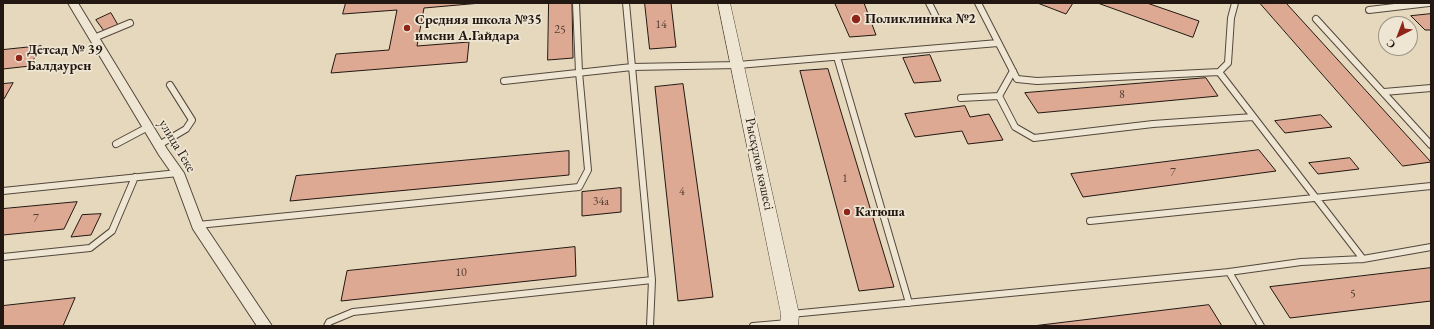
<!DOCTYPE html>
<meta charset="utf-8">
<style>
body{margin:0}
#map{position:relative;width:1434px;height:329px;overflow:hidden;background:#e5d8bc;font-family:"EB Garamond",serif}
canvas{display:block}
.frame{position:absolute;inset:0;border:4px solid #221711;pointer-events:none}
.north{position:absolute;left:1378px;top:16px;width:40px;height:40px;box-sizing:border-box;background:#eee6d3;border:1px solid #9c9385;border-radius:50%;rotate:222deg;font-size:11px;font-weight:700;line-height:16px;text-align:center;color:#221711}
.north::after{content:'';display:block;margin:auto;width:14px;height:18px;background:#8f2418;clip-path:polygon(50% 0,100% 100%,50% 72%,0 100%)}
</style>
<div id="map">
<canvas width="1434" height="329"></canvas>
<div class="frame"></div>
<div class="north">С</div>
</div>
<script>
const c = document.querySelector('canvas').getContext('2d');
c.lineJoin = 'round';
function fill(path, color) { c.fillStyle = color; c.fill(path, 'evenodd'); }
function trace(path, color, width, dash) { c.strokeStyle = color; c.lineWidth = width; c.lineCap = dash ? 'butt' : 'round'; c.setLineDash(dash || []); c.stroke(path); }
function drawText(font, color, halo, rows, align = 'center') {
  c.font = font + ' "EB Garamond",serif'; c.lineWidth = 3.5; c.setLineDash([]); c.textBaseline = 'middle'; c.strokeStyle = halo; c.fillStyle = color; for (const [text, x, y, turn = 0] of rows) {
    c.save(); c.translate(x, y); c.rotate((+turn || 0) * Math.PI / 180); c.textAlign = isNaN(turn) ? turn : align; if (halo) c.strokeText(text, 0, 0); c.fillText(text, 0, 0); c.restore();
  }
}
const building = new Path2D(`
 M346,3H481L424,8L417,46L469,42L467,62L331,73L336,54L389,50L397,10L343,14Z
 M549,3H572L573,58L548,60Z
 M645,3H671L676,47L650,49Z
 M835,3H864L876,35L850,37Z
 M1041,3H1073L1066,14L1040,4Z
 M1098,3H1147L1199,21L1193,37Z
 M1260,3H1286L1431,162L1403,166Z
 M111,13L118,25L104,31L96,20Z
 M1431,14V30H1425L1411,16Z
 M41,46L30,66L3,69V50Z
 M930,55L941,81L914,83L903,58Z
 M828,69L894,287L859,291L800,71Z
 M1206,78L1218,96L1038,113L1025,93Z
 M13,83L4,99H3V84Z
 M683,84L713,297L678,301L655,87Z
 M965,106L970,117L989,114L1003,140L968,144L962,131L915,137L905,114Z
 M1321,115L1332,127L1285,133L1275,121Z
 M1259,150L1276,171L1083,197L1071,174Z
 M569,151V175L290,201L296,176Z
 M1350,158L1359,169L1318,174L1309,163Z
 M621,188V212L582,216V192Z
 M77,202L64,229L3,235V209Z
 M101,214L91,235L71,237L82,215Z
 M575,247L576,276L341,301L347,271Z
 M1431,268V301L1290,318L1270,287Z
 M75,298L63,326H3V306Z
 M1209,305L1222,326H1033Z`);
const service = new Path2D(`
 M626,3L652,280L650,326
 M929,3L936,17
 M978,3L1017,79L1037,81L1219,72L1228,63L1231,18L1235,3
 M1369,10L1429,3
 M1316,19L1431,145
 M94,38L130,23
 M837,57L909,303
 M1219,72L1363,259
 M504,81L632,67L738,65L998,43
 M1384,92L1431,88
 M999,96L1015,127L1034,138L1153,124L1253,117
 M961,98L999,96L1013,71
 M116,144L148,127
 M159,145L186,129L192,120L170,85
 M3,191L178,173
 M1090,221L1431,186
 M198,225L579,187L588,170L579,72L576,3
 M3,257L90,248L112,231L135,177
 M1229,272L1261,326
 M791,314L1229,272L1301,262L1363,259L1431,247
 M327,326L329,322L353,312L652,280
 M753,326L788,323`);
const minor = new Path2D(`
 M68,3H78L167,149L184,173L203,223L272,326H257L193,229L173,175L159,155Z`);
const tertiary = new Path2D(`
 M718,3H730L799,314L798,326H780L781,314Z`);
const markers = [
 [856,19,5,"#8f2418"],
 [407,28,4,"#8f2418"],
 [19,58,4,"#8f2418"],
 [847,212,4,"#8f2418"]
];
const numberNames = [
 ["14",661,25],
 ["25",560,30],
 ["8",1122,95],
 ["7",1173,173],
 ["1",845,179],
 ["4",682,192],
 ["34а",601,202],
 ["7",36,219],
 ["10",461,273],
 ["5",1353,294]
];
const poiNames = [
 ["Поликлиника №2",865,19],
 ["Средняя школа №35",415,20],
 ["имени А.Гайдара",415,36],
 ["Детсад № 39",27,50],
 ["Балдаурен",27,66],
 ["Катюша",855,212]
];
const streetNames = [
 ["улица Геке",177,146,59],
 ["Рысқұлов көшесі",759,164,78]
];
fill(building, '#dda993');
trace(building, '#221711', 1);
trace(service, '#53473c', 8);
trace(minor, '#53473c', 2);
trace(tertiary, '#53473c', 1);
trace(service, '#eee6d3', 6);
fill(minor, '#eee6d3');
fill(tertiary, '#eee6d3');
for (const [x, y, r, color] of markers) { const dot = new Path2D(); dot.arc(x, y, r, 0, 2 * Math.PI); c.fillStyle = color; c.fill(dot); trace(dot, '#eee6d3', 1.5); }
drawText('12px', '#513c32', null, numberNames);
drawText('bold 14px', '#221711', '#eee6d3', poiNames, 'left');
drawText('14px', '#221711', '#eee6d3', streetNames);
</script>
